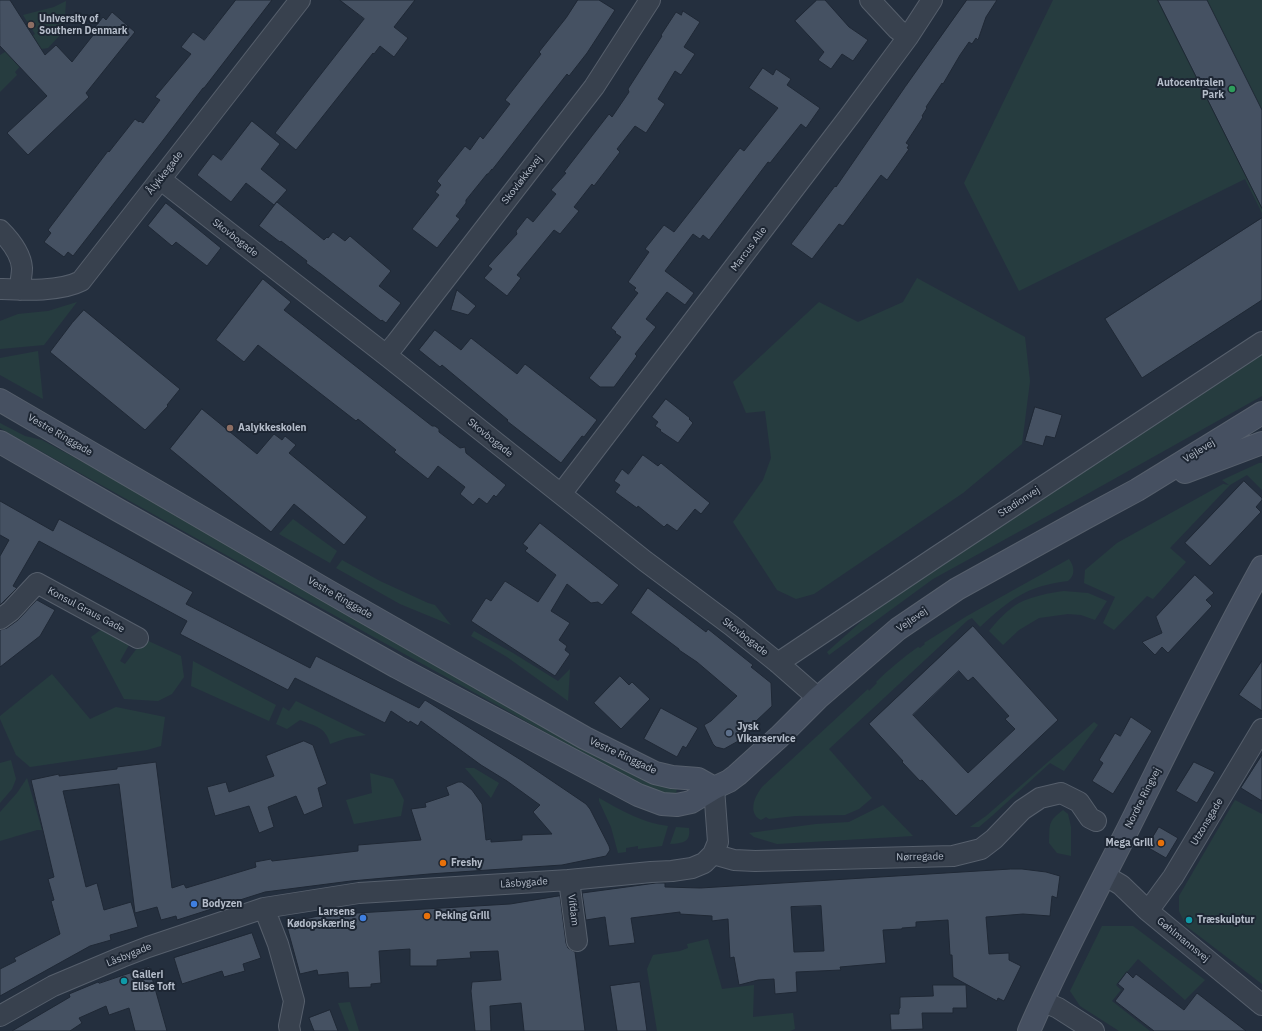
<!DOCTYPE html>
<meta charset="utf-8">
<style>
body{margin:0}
canvas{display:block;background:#242f3e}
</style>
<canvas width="1262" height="1031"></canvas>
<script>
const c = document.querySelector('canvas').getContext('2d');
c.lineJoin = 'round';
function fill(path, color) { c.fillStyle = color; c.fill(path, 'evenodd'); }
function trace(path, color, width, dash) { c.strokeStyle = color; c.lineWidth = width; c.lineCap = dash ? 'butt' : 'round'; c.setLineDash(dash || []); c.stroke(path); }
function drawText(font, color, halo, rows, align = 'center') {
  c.font = font + ' "IBM Plex Sans",sans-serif'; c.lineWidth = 4; c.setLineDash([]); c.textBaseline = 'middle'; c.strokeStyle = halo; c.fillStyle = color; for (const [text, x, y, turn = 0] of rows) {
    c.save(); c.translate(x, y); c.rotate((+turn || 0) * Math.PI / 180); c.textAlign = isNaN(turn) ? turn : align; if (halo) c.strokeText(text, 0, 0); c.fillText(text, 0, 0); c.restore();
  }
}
const green = new Path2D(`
 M1053,0H1262V213L1245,179L1019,291L964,183Z
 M66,1L64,31L48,48L35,50L15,72L17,75L0,92V55L35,34L23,15L54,7Z
 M917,278L1025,337L1030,381L1022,444L963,493L814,594L796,599L777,590L733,522L763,480L771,458L765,411L746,413L733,382L819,302L858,322L903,302Z
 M77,302L44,345L0,349V321L18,314L48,311Z
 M38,351L43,399L0,375V358Z
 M1262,353V396L1089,493L933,579L829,655L827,652L864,619L934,567L1002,523L1076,477Z
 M0,423L25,436L42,440L129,487L644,781L663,786L677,787L676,795L665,794L639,785L504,709L285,588L12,435L0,428Z
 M1259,463H1262V490L1247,475L1230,485L1170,548L1186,562L1153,599L1147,596L1114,630L1103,623L1115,597L1084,583L1085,570L1117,543L1223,484L1229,485L1222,480Z
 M293,519L337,551L330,563L279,534Z
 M1069,559C1074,566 1076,575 1068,581C1027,586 1010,599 980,627L972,618L968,620L829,749L872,798L859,809L845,815L795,816L769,819L766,817L761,820C747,813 755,795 763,786L868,689L869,691L877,683L876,682C889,669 904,657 918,647L920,648L925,644L924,643L967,616Z
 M342,560L380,581L428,603L435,605L451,625L400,604L336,568Z
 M1064,591L1088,593L1107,601L1095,620L1081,615L1068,614L1039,618L1019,630L1003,645L989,631C997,621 1007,610 1019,603C1033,596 1049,593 1064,591Z
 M102,629L129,645L120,661L125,664L144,639L181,656L184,677L172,694L158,701L124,699L91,637Z
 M474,631L513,653L558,681L570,669L568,701L507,657L471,636Z
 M193,661L276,705L269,721L191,686Z
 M52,674L90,719L116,707L165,717L161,746L147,750L30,767L16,755L0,719V716Z
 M296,701L366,735L347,738L330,744C326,727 315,726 300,720L287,729L276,724L283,707L289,711Z
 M1094,722L1098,725L1064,771L1050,763L993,815L979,827H970L986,816Z
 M11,760L16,779L12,789L0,803V763Z
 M465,768H474L499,783L491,798Z
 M370,773L393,779L404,800L401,816L354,824L346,800L372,793Z
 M27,778L42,830H37L0,841V812L17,793Z
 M599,798C622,811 643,823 668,826L662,846L638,849V846L626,848V852L618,853L611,827L599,801Z
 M1235,800L1262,814V984L1186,926L1179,911V896Z
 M883,805L913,836L777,844L754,837L749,833L816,824L849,822Z
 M1063,810L1068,814L1071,827V856L1057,853L1049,843C1050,825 1047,822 1063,810Z
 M676,827L689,828C691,843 682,843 670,844Z
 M1102,926H1133L1205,980L1185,1000L1138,959L1116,985L1121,990L1112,1001L1150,1031H1119L1080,1006L1070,991Z
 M708,939L722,989L754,985L753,1017L793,1013L795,1029L790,1031H657L647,969L653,955L680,951L688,948L687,944Z
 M350,1002L359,1031H349L338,1003Z`);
const building = new Path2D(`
 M0,0H10L45,55L56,45L72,62L94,34L91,32L103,17L106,20L112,12L135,32L86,93L89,97L28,155L7,133L47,96L0,46Z
 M236,0H272L204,88H203L193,101L164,139L73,256L68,252L64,257L44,242L51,233L48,230L108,151L109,152L135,119L139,122L140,121L143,123L160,100L155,97L191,54L181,47L193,32L204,40Z
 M340,0H415L394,27L408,38L394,57L380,46L374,54L373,53L296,150L275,133L364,19Z
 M578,0H599L615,10L587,53L569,76L567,74L492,170V169L488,174H487L466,200V203L456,216L460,219L437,248L412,229L439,195L435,192L441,185L437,181L465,146L470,150L480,136L483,139L510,104L505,100L541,54L539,52L566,18Z
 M817,0H825L849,27L868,40L853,61L842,54L831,69L818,60L824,52L795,21Z
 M967,0H997L986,17L978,40L976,38L972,44L969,42L960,55L943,84L942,83L926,107L927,108L922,116L923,117L906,143L909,145L907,148L909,149L887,180L881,175L843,226L839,224L812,259L791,244L835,186L836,187L905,87Z
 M1158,0H1207L1262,110V208Z
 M683,11L700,22L684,47L695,54L681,75L675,71L658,99L665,104L646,133L635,126L617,149L620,152L594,186L592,184L574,207L579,211L560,234L554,230L517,275L521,278L507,296L484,278L492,269L488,266L517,234L516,231L527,217L533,222L556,194L551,190L566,173L564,172L609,114L612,117L629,92L628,89L662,36L661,35L676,12L681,15Z
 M763,68L773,75L776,69L791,79L787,85L820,108L806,128L801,124L770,163L768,162L709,240L703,235L700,239L693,234L665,271L694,293L685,305L667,292L646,319L656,327L635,354L637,356L614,387H600L589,378L621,337L615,333L616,332L611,328L638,293L634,290L636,288L628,282L649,252L645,249L664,225L674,232L740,148L744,151L778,108L749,88Z
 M252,121L280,144L261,169L287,190L274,205L246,183L231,202L197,175L213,154L221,160Z
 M277,202L324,240L327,237L328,238L333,232L345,241L350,236L391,271L379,286L401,303L386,323L382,320L381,321L321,274L306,263L307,261L281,241L280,242L259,226Z
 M166,203L221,248L207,266L176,242L172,246L148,226Z
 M1262,218V300L1142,378L1105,319Z
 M263,279L291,302L284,310L432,426H435L439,429V432L460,448L465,447L466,453L506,485L496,497L494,495L487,504L479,498L473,505L460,494L465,487L438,466L428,479L394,452L396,450L358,419L356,421L258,345L244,362L216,340Z
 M457,290L476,306L468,315L451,310Z
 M84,310L180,389L167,405L168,406L145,430L50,352L72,323Z
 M435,330L461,350L471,338L517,374L525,364L597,420L584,437L582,436L561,463L507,421L508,420L442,365L440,367L419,350Z
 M666,399L690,418L689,419L693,423L678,443L660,431L661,430L655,426L658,422L652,417Z
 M1035,407L1062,415L1055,438L1046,436L1043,446L1025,441Z
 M202,409L257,454L274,434L282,440L285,436L296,445L289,453L367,517L344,545L294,504L271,532L170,449Z
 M643,455L658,466L661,463L710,503L701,514L695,509L677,531L667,524L664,527L638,506L637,508L615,492L620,485L614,481L622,469L628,474Z
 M1244,481L1262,498V500L1256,507L1261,512L1210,566L1185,543Z
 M0,501L53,531L59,519L193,592L186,604L310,668L316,656L419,708L425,700L521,760L586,804L590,809L609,846L610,850L606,856L562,865L429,874L351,881L265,892L177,920L176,916L161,920L157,907L135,913L119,784L63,791L86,887L97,883L104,910L131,902L138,927L110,935L111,940L90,946L0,996V969L16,961L14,958L60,934L51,901L54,900L48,879L54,877L31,780L59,774V776L117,769V767L156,762L172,888L184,884L186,888L256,867L255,862L271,859L272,861L358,851V845L421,840L411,809L426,807L425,803L449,795L446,787L458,782H462L472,790L482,804L486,840L491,839V842L522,840V835L552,834L533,812L540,805L507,781L481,765L421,721L418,726L410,721L409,723L391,711L385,723L295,678L288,690L180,634L187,621L39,541L13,586L17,588L0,605V556L9,540L0,535Z
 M540,523L619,585L602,605L598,602L591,603L567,584L551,611L570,623L559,640L567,646L565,650L570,654L555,676L471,621L486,598L491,601L505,581L538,602L556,575L525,551L528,548L523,544Z
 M1195,575L1214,593L1206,600L1212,606L1168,653L1162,647L1155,655L1142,642L1162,633L1156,617Z
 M648,588L706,632L708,629L753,665L751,667L771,683L772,706L754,723L756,725L740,740L724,749L716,747L713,744L704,725L711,721L737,696L697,662L679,650V649L631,613Z
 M37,600L55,610L40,636L0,667V630L7,628L18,620Z
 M973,626L1058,720L956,816L922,780L920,781L902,762L903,761L869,724ZM959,671L968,681L973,677L1009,716L1005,719L1015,729L968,773L913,715Z
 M1262,661V711L1239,695Z
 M620,676L629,685L632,682L650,699L621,729L594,703Z
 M661,708L698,728L686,748L683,746L677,757L644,739Z
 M1131,717L1152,731L1113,794L1092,781L1103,763L1099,760L1115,733L1120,736Z
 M304,741L313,745L327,784L318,788L323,807L304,815L296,796L268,807L274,827L259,833L249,806L215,816L207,787L226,782L229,792L274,776L266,756Z
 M1262,755V801L1241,788Z
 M1194,762L1215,772L1197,803L1176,791Z
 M1159,827L1178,838L1166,858L1147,847Z
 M1011,869H1022L1046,872L1060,876L1057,898L1052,896L1050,916L1023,914L986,917L989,954L1009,953V960L1021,966L1004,1001L998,998L997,1001L953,977L952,955H950L948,920L916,922V927L902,928V929L883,930L886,963L840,967L841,970L796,972L797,992L775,994L774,979L758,980L739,985L734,957L730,958L728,919L712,921V916L680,914V912L631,918L635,943L609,946L605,917L586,920L582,893L656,883H665V887L700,888ZM821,906L824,951L794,952L791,907Z
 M560,896L566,943L568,948L575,952L585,1031H524L521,1003L490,1006L491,1031H475L471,991L472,982L501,980L498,951L470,952L471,958L437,960V966H410V949L379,951L381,983L371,984V987L349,988L348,972L318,975L317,970L300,974L286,923L323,915L510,904Z
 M252,933L261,958L243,964L245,971L224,977L222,971L182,984L174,958Z
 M149,967L167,1031H135L129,1008L109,1015L106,1006L79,1018L82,1023L70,1031H12L70,997L69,994L98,982L99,983Z
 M1127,972L1133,978L1136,974L1184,1010L1197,993L1246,1031H1154L1115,1001L1124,989L1118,984Z
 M640,982L647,1031H617L610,986Z
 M933,985H966L967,1008H953V1013H922L923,1029L891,1030L890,1014H899V1009L900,1008V997L933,996Z
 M330,1010L338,1031H314L309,1018Z`);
const minor = new Path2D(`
 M870,0L897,29L908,37
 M160,179L386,355L645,561L732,626L778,663L818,698
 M0,230C10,240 21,253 22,268C22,275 20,282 20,290
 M0,289C23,290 60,292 81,281L300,0
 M386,355L396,343L594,87L650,0
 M561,494L851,114L908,37L932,0
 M0,619L11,611L37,583L138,638
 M778,663L936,557L1262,342
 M713,854L734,860L755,861L953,856L981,849L994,839L1022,810L1040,798L1061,793L1079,802L1090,818L1096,821
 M1104,875L1121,885L1148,911L1262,1005
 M569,880L577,941
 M264,908L278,944L294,1001L289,1026L290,1031
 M1148,911L1173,877L1262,729
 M1042,1001L1058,1008L1094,1031
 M0,1016L53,986L122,957L148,947L264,908L359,893L569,880L651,872L672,871L692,868L704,863L713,854L718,842L714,788`);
const secondary = new Path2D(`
 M0,400L326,590L585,738L655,773L672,777L698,779L714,788
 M0,442L118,510L397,667L638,795L662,804L677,805L691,802L714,788L729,781L737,775L779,737L818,698L898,629L957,589L1085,518L1137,490L1262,413
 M1185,472L1262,443
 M1029,1031C1058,964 1092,900 1125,835C1170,745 1213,655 1262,567`);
const markers = [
 [31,25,4,"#8d6e63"],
 [1232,89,4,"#2e9e5b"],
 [230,428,4,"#8d6e63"],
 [729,733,4,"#5c6f8a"],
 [1161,843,4,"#e8710a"],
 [443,863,4,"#e8710a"],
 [194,904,4,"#3f7fe0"],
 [427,916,4,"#e8710a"],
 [363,918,4,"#3f7fe0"],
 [1189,920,4,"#0f9aa8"],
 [124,981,4,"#0f9aa8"]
];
const poiNames = [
 ["University of",39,19],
 ["Southern Denmark",39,31],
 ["Autocentralen",1224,83,"right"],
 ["Park",1224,95,"right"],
 ["Aalykkeskolen",238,428],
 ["Jysk",737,727],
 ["Vikarservice",737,739],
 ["Mega Grill",1153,843,"right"],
 ["Freshy",451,863],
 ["Bodyzen",202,904],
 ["Larsens",355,912,"right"],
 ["Kødopskæring",355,924,"right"],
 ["Peking Grill",435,916],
 ["Træskulptur",1197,920],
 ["Galleri",132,975],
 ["Elise Toft",132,987]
];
const streetNames = [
 ["Ålykkegade",165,173,-52],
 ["Skovløkkevej",522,180,-52],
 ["Skovbogade",235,238,38],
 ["Marcus Alle",749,249,-53],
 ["Vestre Ringgade",60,435,30],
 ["Skovbogade",490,438,39],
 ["Vejlevej",1199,451,-32],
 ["Stadionvej",1019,502,-33],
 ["Vestre Ringgade",340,598,30],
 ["Konsul Graus Gade",86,610,28],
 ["Vejlevej",912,620,-35],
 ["Skovbogade",745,637,38],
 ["Vestre Ringgade",623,756,25],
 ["Nordre Ringvej",1143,798,-63],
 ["Utzonsgade",1207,822,-59],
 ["Nørregade",920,857,-1],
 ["Låsbygade",524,883,-4],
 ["Vifdam",573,910,83],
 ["Gøhlmannsvej",1183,940,39],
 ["Låsbygade",129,955,-22]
];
fill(green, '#263c3f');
fill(building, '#455162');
trace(building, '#1f2835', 1);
trace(minor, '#565f6c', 22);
trace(secondary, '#565f6c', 24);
trace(minor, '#38414e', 20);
trace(secondary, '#465061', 22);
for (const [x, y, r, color] of markers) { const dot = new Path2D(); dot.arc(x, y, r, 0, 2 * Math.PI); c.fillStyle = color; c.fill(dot); trace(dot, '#1d2633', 1.5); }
drawText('bold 10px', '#b4bcc9', '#1d2633', poiNames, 'left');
drawText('10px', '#b4bcc9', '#1d2633', streetNames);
</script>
